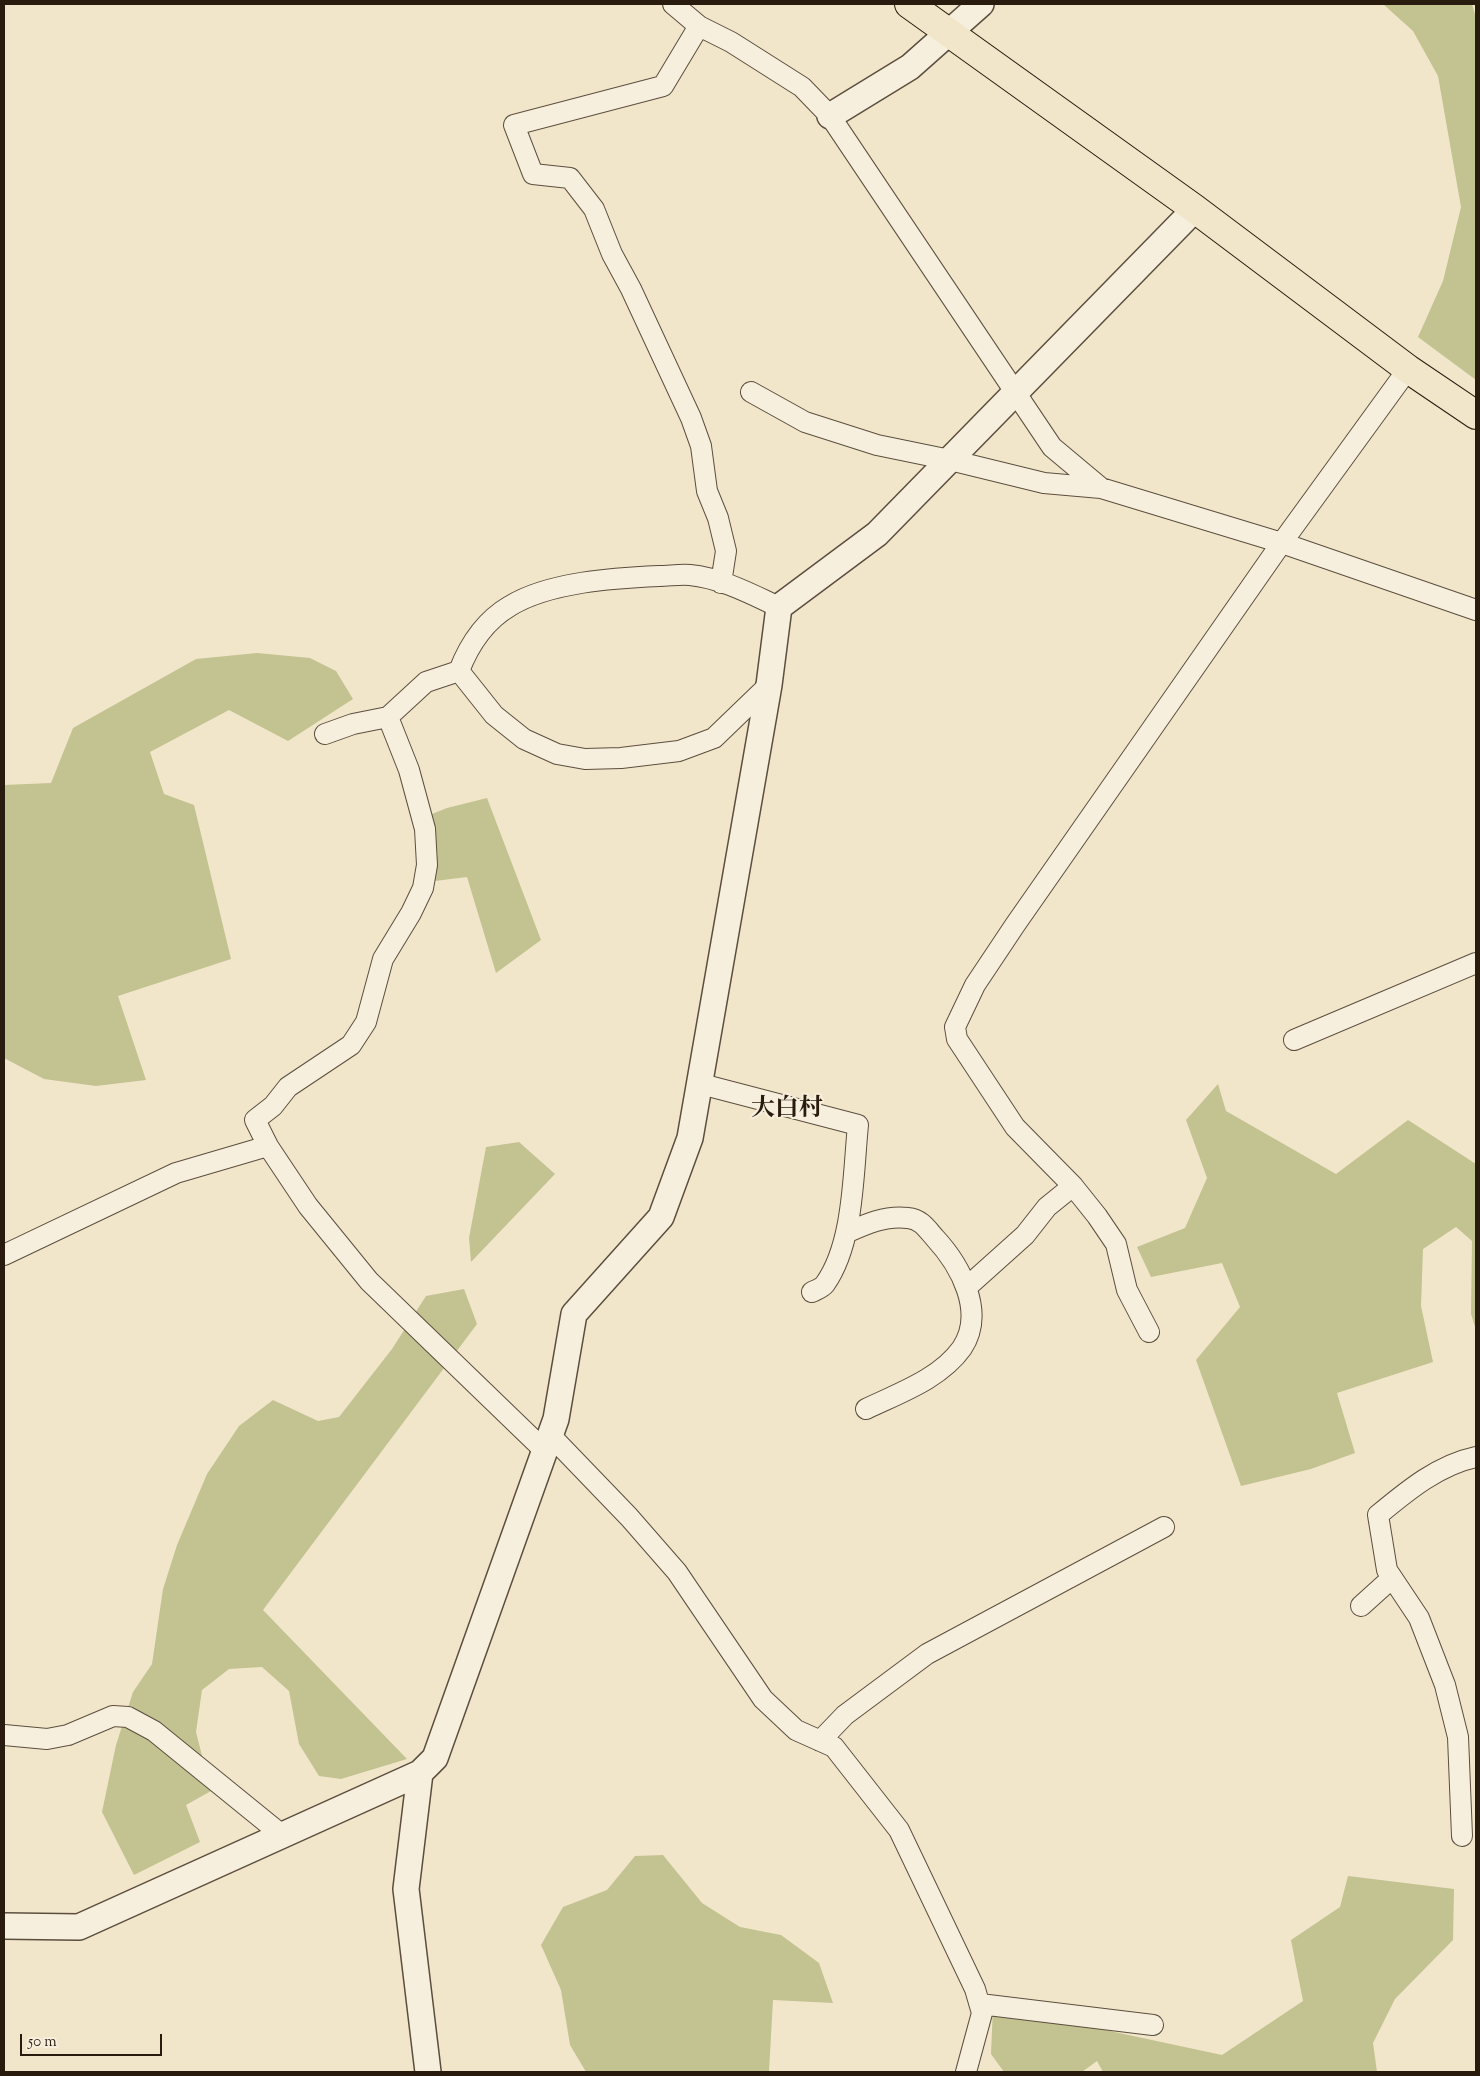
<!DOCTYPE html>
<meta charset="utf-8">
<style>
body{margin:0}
#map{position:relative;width:1480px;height:2076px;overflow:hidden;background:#f2e6ca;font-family:"Sorts Mill Goudy",serif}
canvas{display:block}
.frame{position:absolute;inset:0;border:5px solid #2a1b0f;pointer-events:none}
.scale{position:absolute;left:20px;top:2034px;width:142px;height:22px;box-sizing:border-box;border:2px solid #2a1b0f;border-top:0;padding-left:6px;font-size:15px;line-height:18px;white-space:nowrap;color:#2a1b0f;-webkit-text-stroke:4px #f7efdd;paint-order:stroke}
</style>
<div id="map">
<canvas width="1480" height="2076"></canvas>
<div class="frame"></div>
<div class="scale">50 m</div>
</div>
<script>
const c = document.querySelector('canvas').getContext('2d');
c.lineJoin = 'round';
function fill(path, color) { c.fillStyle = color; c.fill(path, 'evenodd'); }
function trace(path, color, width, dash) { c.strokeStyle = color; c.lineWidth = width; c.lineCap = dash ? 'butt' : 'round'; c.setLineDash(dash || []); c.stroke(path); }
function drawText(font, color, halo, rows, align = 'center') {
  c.font = font + ' "Sorts Mill Goudy","Noto Serif SC",serif'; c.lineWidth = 4; c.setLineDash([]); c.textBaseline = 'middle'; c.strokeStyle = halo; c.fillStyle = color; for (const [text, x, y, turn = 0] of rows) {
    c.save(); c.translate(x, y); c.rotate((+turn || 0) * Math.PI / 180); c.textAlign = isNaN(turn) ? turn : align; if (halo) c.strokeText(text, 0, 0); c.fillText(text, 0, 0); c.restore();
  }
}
const green = new Path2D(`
 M1383,4H1472L1476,18V380L1418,337L1443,281L1461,207L1438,76L1413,31Z
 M257,653L310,658L336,671L353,699L288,741L229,710L150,752L164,794L194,805L231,959L118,996L146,1080L96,1086L44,1079L4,1058V785L51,783L73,728L196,659Z
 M487,798L541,940L496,973L467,877L435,881L427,816L447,808Z
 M1218,1084L1226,1111L1336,1174L1408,1120L1476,1164V1330L1471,1314L1472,1241L1456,1227L1423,1249L1421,1306L1433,1362L1337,1393L1355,1453L1311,1469L1241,1486L1196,1360L1240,1307L1222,1263L1151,1277L1137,1247L1185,1228L1207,1178L1186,1120Z
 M519,1142L555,1174L471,1262L469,1238L486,1147Z
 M464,1289L477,1324L263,1610L407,1759L341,1779L319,1776L299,1744L289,1691L262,1667L229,1669L202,1690L196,1732L211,1791L186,1805L200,1842L134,1875L102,1812L116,1745L133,1692L152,1664L163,1589L177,1545L207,1474L239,1426L273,1400L318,1421L339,1417L392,1349L426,1296Z
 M663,1855L702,1903L740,1927L781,1935L819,1963L833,2003L773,2000L769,2071L586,2072L570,2045L561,1990L541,1945L563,1907L607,1890L635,1856Z
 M1348,1876L1454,1889L1453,1940L1395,1999L1373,2043L1377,2072H1103L1097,2061L1082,2072H1004L991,2054L993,2006L1222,2055L1303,2001L1291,1940L1340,1907Z`);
const minor = new Path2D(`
 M673,4L699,26L731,42L802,87L830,116L1052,447L1101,488L1282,543L1476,610
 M699,26L663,86L514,125L533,174L570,178L594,209L612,254L631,289L691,418L701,446L707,491L718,518L726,551L721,583
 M751,392L805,422L877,445L950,460L1044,483L1101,488
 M459,671C469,645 486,620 510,606C549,582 614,578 659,576C669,576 680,574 690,575C721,578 751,594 779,607
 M388,717L409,770L425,829L427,865L423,888L411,913L383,959L366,1022L351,1045L288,1087L273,1106L255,1120L268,1146L308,1206L369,1281L546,1452
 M325,734L353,724L388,717L426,682L459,671L494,715L524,739L557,754L585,759L621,758L679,751L714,738L769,685
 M1294,1040L1476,963
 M701,1084L858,1125C853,1174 854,1243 825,1284C822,1288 816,1290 812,1292
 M846,1233C866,1224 886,1215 908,1218C921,1219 927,1229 935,1238C960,1265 986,1312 962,1348C940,1379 899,1393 866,1409
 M4,1255L176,1173L268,1146
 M967,1287L1025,1235L1047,1207L1073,1186
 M1149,1332L1127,1290L1116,1244L1097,1216L1073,1186L1015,1127L957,1039L955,1027L975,985L1015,925L1278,548L1408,369
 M551,1436L629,1517L677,1572L763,1699L796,1730L834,1747L899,1830L975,1989L982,2013L966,2072
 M1361,1606L1392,1578
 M4,1735L47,1739L68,1735L113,1716L128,1717L154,1731L282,1835
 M820,1741L845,1715L927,1654L1164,1527
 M1462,1836L1458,1737L1445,1685L1419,1618L1387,1570L1378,1515C1407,1491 1438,1465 1476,1457
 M980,2004L1153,2025`);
const tertiary = new Path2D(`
 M830,116L910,67L981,4
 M420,1773L406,1889L428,2072
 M4,1926L79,1927L420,1773L435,1758L556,1419L574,1314L661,1217L690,1138L769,685L779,607L877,534L1195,209`);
const primary = new Path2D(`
 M909,4L1195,209L1408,369L1476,415`);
const quarterNames = [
 ["大白村",787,1111]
];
fill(green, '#c3c291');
trace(minor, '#5c4e3e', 22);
trace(tertiary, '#5c4e3e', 28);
trace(primary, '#2a1b0f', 30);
trace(minor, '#f7efdd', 20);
trace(tertiary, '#f7efdd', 25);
trace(primary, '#f2e6ca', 28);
drawText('bold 24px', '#2a1b0f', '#f7efdd', quarterNames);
</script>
